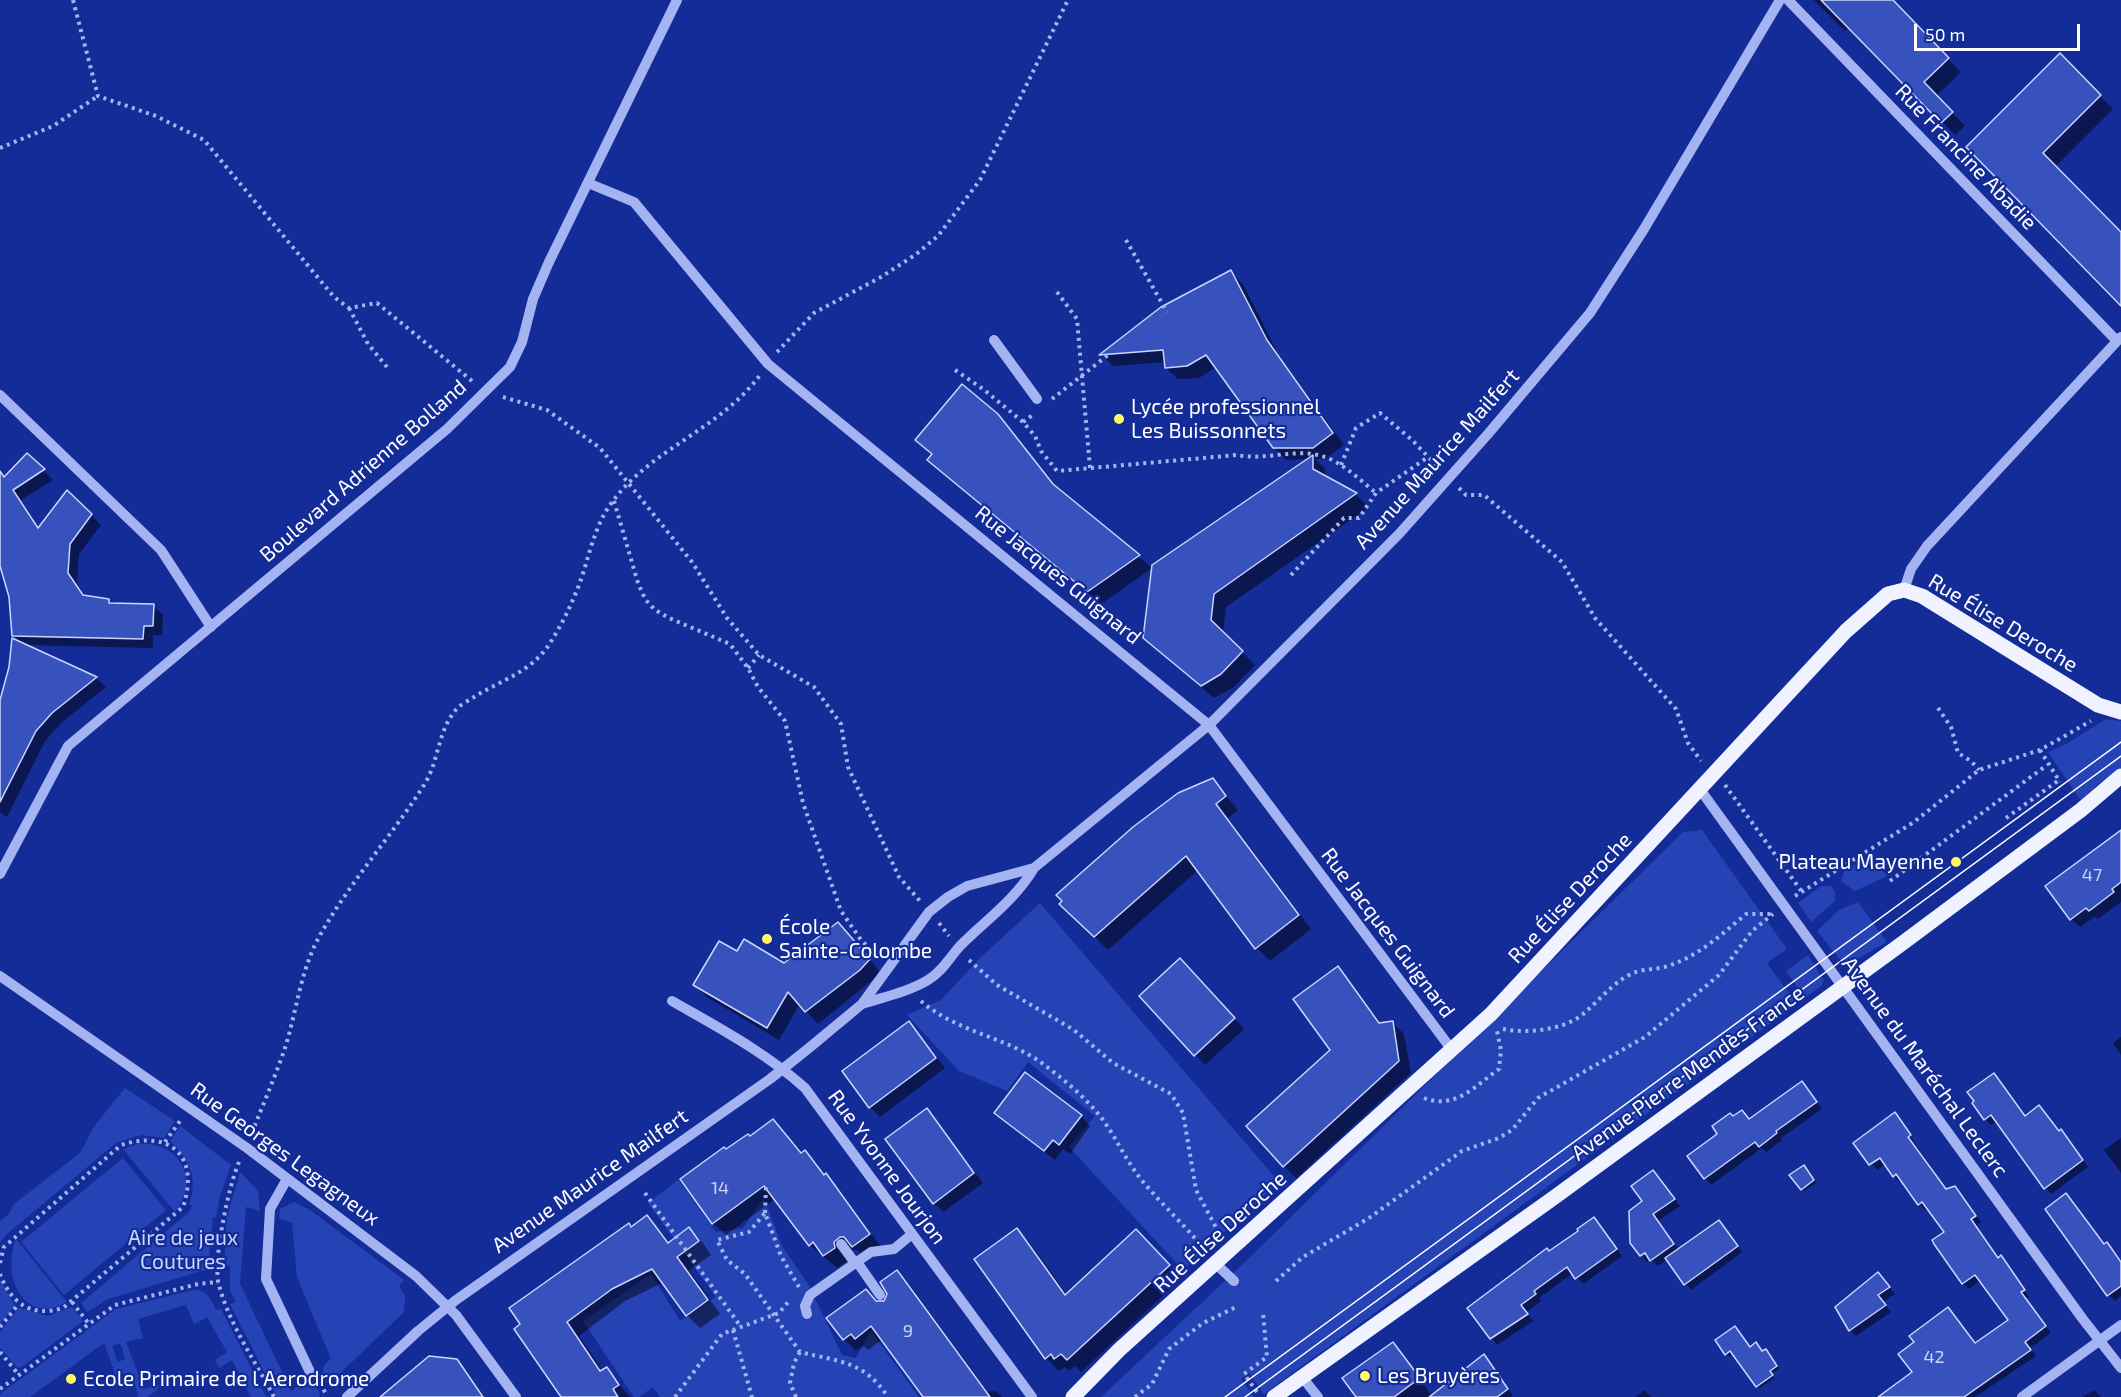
<!DOCTYPE html>
<meta charset="utf-8">
<style>
body{margin:0}
#map{position:relative;width:2121px;height:1397px;overflow:hidden;background:#132c97;font-family:"Exo 2",sans-serif}
canvas{display:block}
.scale{position:absolute;left:1914px;top:24px;width:166px;height:27px;box-sizing:border-box;border:3px solid #fff;border-top:0;padding-left:8px;font-size:18px;line-height:21px;white-space:nowrap;color:#fff;-webkit-text-stroke:4px #132c97;paint-order:stroke}
</style>
<div id="map">
<canvas width="2121" height="1397"></canvas>
<div class="scale">50 m</div>
</div>
<script>
const c = document.querySelector('canvas').getContext('2d');
c.lineJoin = 'round';
function fill(path, color) { c.fillStyle = color; c.fill(path, 'evenodd'); }
function trace(path, color, width, dash) { c.strokeStyle = color; c.lineWidth = width; c.lineCap = dash ? 'butt' : 'round'; c.setLineDash(dash || []); c.stroke(path); }
function drawText(font, color, halo, rows, align = 'center') {
  c.font = font + ' "Exo 2",sans-serif'; c.lineWidth = 4.5; c.setLineDash([]); c.textBaseline = 'middle'; c.strokeStyle = halo; c.fillStyle = color; for (const [text, x, y, turn = 0] of rows) {
    c.save(); c.translate(x, y); c.rotate((+turn || 0) * Math.PI / 180); c.textAlign = isNaN(turn) ? turn : align; if (halo) c.strokeText(text, 0, 0); c.fillText(text, 0, 0); c.restore();
  }
}
const green = new Path2D(`
 M2106,719L2121,721V768L2097,785L2081,801L2048,752L2068,743Z
 M1702,830L1787,949L1767,963L1797,1004L1264,1394L1249,1373L1241,1379L1254,1397H1101L1243,1264L1683,832Z
 M1870,856L1887,876L1855,891L1841,881L1844,871Z
 M1821,886H1831L1835,892V901L1811,922L1798,903Z
 M1858,902L1887,942L1847,965L1842,962L1817,931L1839,910Z
 M1040,903L1279,1182L1183,1270L1069,1147L1095,1116L1028,1062L1007,1091L959,1071L907,1015L941,1000L980,958Z
 M1808,955L1824,981L1821,986L1805,998L1786,971Z
 M125,1088L175,1121L164,1138L141,1135L116,1143L7,1234L0,1243V1221L9,1214L14,1204L80,1153L95,1125Z
 M180,1126L231,1165L220,1196L216,1218L213,1217L208,1269L108,1299L87,1312L81,1303L190,1211L192,1206L189,1204C199,1178 189,1160 170,1141Z
 M138,1144C179,1140 201,1180 175,1212L123,1149Z
 M123,1158L166,1210L64,1295L21,1242Z
 M240,1172L258,1191L260,1211L246,1207L240,1284L291,1391L302,1383L314,1382L320,1394L319,1397H277L230,1304L236,1302L230,1291V1266H224L227,1217Z
 M678,1180L716,1232L743,1228L764,1198L782,1246L808,1284L842,1355L856,1358L871,1331L919,1397H660L653,1387L639,1397H634L583,1321L651,1274L680,1321L716,1297L648,1203Z
 M294,1202L310,1210L404,1280L399,1286L405,1296L404,1312L328,1385L322,1375L324,1365L331,1359L297,1277L292,1223L279,1218L280,1209Z
 M16,1239L67,1302C26,1327 0,1277 16,1239Z
 M0,1280L15,1306L0,1323Z
 M194,1290C207,1290 211,1299 216,1310L221,1309L266,1397H251L232,1360L219,1368L215,1360L227,1352L207,1317L194,1324L186,1305L138,1319L143,1338L126,1342L144,1389L158,1385L159,1388L148,1397H136L139,1396L130,1372L116,1376L104,1343L30,1397H0V1394L116,1309ZM120,1343L125,1359L118,1362L112,1346Z
 M72,1307L83,1321L23,1366L18,1368L0,1348V1332L19,1308L48,1316Z`);
const shadow = new Path2D(`
 M1814,0H1891L1961,72L1936,96L1965,126L1955,135L1849,27L1845,31Z
 M2060,56L2113,109L2055,167L2121,234V303L1968,148Z
 M1231,272L1243,284L1278,354L1344,445L1325,459H1315L1325,469V478L1356,495L1369,507L1226,607L1223,633L1255,665L1234,687L1214,698L1144,638L1309,459L1286,460L1274,447L1216,367L1199,378L1178,379L1166,368V362L1113,366L1102,355L1162,308Z
 M997,415L1060,492L1152,568L1101,604L942,473L929,460L933,456L917,440Z
 M27,455L53,480L21,500L39,528L91,515L101,525L79,554L77,584L86,597L108,601L112,604L153,606L163,615L162,635H153V648L23,645L13,635L14,621L0,546V476L4,480Z
 M13,641L96,678L106,687L62,722L45,741L7,817L0,812V703L10,668Z
 M1212,779L1238,810L1228,818L1311,929L1270,961L1257,948L1198,870L1108,950L1062,904Z
 M2121,832V902L2098,919L2096,916L2080,927L2071,919Z
 M850,937L881,973L818,1024L800,1004L779,1040L707,997L695,985L738,953L784,965Z
 M1338,968L1382,1024L1392,1022L1404,1034L1411,1073L1296,1178L1284,1166L1332,1050Z
 M1190,970L1244,1029L1205,1065L1141,996Z
 M909,1023L945,1068L880,1117L870,1107Z
 M2121,1037V1055L2113,1043Z
 M2000,1081L2026,1117L2061,1131L2088,1167L2051,1194L1997,1121L1991,1125L1985,1119Z
 M1802,1083L1822,1109L1781,1138L1782,1140L1766,1152L1762,1148L1711,1185L1689,1156L1719,1134L1734,1118L1750,1121Z
 M927,1110L983,1183L943,1212L934,1203Z
 M996,1113L1081,1116L1090,1126L1070,1154L1063,1149L1055,1160Z
 M1895,1114L1947,1190L1955,1188L1961,1194L1981,1222L1976,1226L1999,1259L2001,1257L2007,1263L2029,1297L2026,1299L2051,1333L2030,1348L2036,1356L1975,1397H1880L1976,1345L2010,1321L1981,1280L1969,1289L1963,1283L1946,1233L1928,1208L1925,1210L1919,1204L1902,1180L1900,1182L1894,1176L1886,1164L1877,1170L1855,1143Z
 M785,1134L838,1188L881,1247L866,1258L857,1250H850L846,1255L847,1261L837,1268L810,1245L775,1199L726,1235L713,1223L726,1151L750,1138Z
 M2121,1138V1173L2104,1150Z
 M1807,1169L1816,1183L1804,1191L1802,1189Z
 M1653,1172L1680,1206L1658,1221L1679,1250L1724,1227L1742,1252L1691,1290L1667,1259L1658,1266L1651,1259L1647,1262L1631,1242Z
 M2066,1195L2121,1263V1296L2115,1301L2109,1295Z
 M647,1217L670,1243L689,1229L702,1242L711,1255L689,1270L720,1314L700,1328L687,1315L664,1282L625,1301L579,1336L603,1371L606,1369L630,1397H563L516,1329Z
 M1594,1219L1622,1256L1583,1284L1573,1273L1539,1298L1541,1301L1526,1312L1533,1321L1497,1345L1469,1308L1580,1231Z
 M1017,1230L1030,1243L1067,1295L1149,1244L1181,1279L1081,1372L1075,1366L1069,1371L1065,1367L1059,1371L1046,1358Z
 M896,1272L909,1284L988,1392L996,1391L1002,1397H925L883,1339L868,1350L864,1346L856,1351L844,1339L866,1291L878,1303H885Z
 M1884,1280L1895,1294L1883,1302L1891,1312L1856,1336L1850,1330Z
 M1717,1341L1768,1353L1779,1369L1771,1374L1774,1378L1760,1388L1734,1353L1729,1357Z
 M1398,1349L1432,1396L1489,1362L1513,1395L1511,1397H1358Z
 M1645,1390L1651,1397H1636Z
 M2094,1390L2101,1397H2083Z`);
const building = new Path2D(`
 M1821,0H1893L1949,58L1924,82L1953,112L1941,123Z
 M2060,53L2101,95L2043,153L2121,232V306L1966,147Z
 M1231,270L1267,340L1333,433L1313,448H1273L1206,355L1187,366L1165,368L1163,350L1099,355L1161,307Z
 M962,384L998,414L1053,484L1140,555L1087,592L927,460L932,454L915,440Z
 M27,453L45,469L13,490L38,528L67,490L92,514L70,544L68,573L83,595L109,599V603L154,604L153,626H144L143,639L12,636L9,597L0,566V471L4,477Z
 M1313,455V469L1357,493L1214,594L1211,620L1243,651L1221,674L1201,686L1143,638L1152,565Z
 M12,638L97,677L52,713L36,731L0,802V700L9,667Z
 M1213,778L1226,796L1216,804L1299,915L1255,949L1186,856L1094,937L1059,904L1062,901L1056,895L1133,827L1178,793Z
 M2121,830V882L2112,889L2114,892L2089,911L2086,908L2070,920L2045,886Z
 M838,922L870,959L860,970L805,1012L788,992L767,1028L693,985L719,941L737,951L744,939L784,963Z
 M1180,958L1235,1018L1194,1056L1139,996Z
 M1338,966L1379,1023L1393,1021L1399,1061L1283,1167L1246,1126L1330,1050L1293,999Z
 M909,1021L936,1058L869,1108L842,1071Z
 M1025,1072L1082,1115L1059,1145L1053,1140L1044,1151L994,1113Z
 M1994,1073L2025,1116L2039,1105L2059,1131L2061,1129L2083,1160L2044,1189L1991,1115L1984,1120L1972,1103L1974,1101L1967,1092Z
 M1802,1081L1817,1102L1776,1131L1777,1133L1759,1147L1755,1142L1704,1179L1687,1156L1717,1134L1712,1126L1730,1113L1733,1116L1742,1110L1749,1119Z
 M927,1108L974,1173L933,1204L885,1139Z
 M1895,1112L1911,1135L1908,1137L1946,1189L1955,1186L1976,1216L1971,1219L1998,1258L2001,1255L2025,1290L2021,1292L2046,1326L2025,1342L2031,1350L1964,1397H1878L1912,1372L1898,1354L1914,1342L1909,1336L1948,1307L1975,1343L2008,1320L1975,1275L1962,1284L1934,1244L1932,1240L1944,1232L1922,1202L1918,1205L1896,1174L1893,1177L1880,1158L1869,1165L1853,1143Z
 M773,1119L801,1153L805,1150L824,1175L826,1173L870,1234L852,1247L844,1237H840L834,1242L835,1248L823,1256L813,1242L809,1246L764,1186L712,1224L680,1179L724,1147L726,1149L748,1134L750,1136Z
 M1804,1165L1814,1180L1801,1190L1789,1175Z
 M1653,1170L1675,1199L1653,1214L1674,1244L1650,1261L1645,1253L1640,1256L1630,1243L1629,1211L1642,1201L1631,1186Z
 M2066,1193L2104,1244L2107,1242L2121,1262V1286L2107,1296L2045,1209Z
 M647,1215L668,1243L689,1227L699,1241L677,1257L708,1300L686,1316L652,1269L612,1289L567,1322L600,1371L607,1367L619,1385L613,1389L618,1397H561L514,1329L520,1324L509,1308L629,1223L631,1227Z
 M1594,1217L1617,1249L1575,1279L1567,1267L1534,1291L1536,1294L1521,1305L1528,1314L1490,1339L1467,1308L1547,1248L1549,1251L1578,1231L1577,1229Z
 M1719,1220L1738,1246L1684,1285L1665,1258Z
 M1017,1228L1065,1295L1136,1229L1170,1265L1067,1360L1061,1354L1054,1359L1051,1354L1045,1359L974,1259Z
 M897,1270L925,1308L990,1397H923L871,1326L855,1339L851,1334L843,1340L826,1318L866,1289L876,1301H884L887,1294L880,1282Z
 M1878,1272L1890,1287L1878,1295L1886,1305L1849,1331L1835,1307Z
 M1735,1326L1750,1347L1756,1342L1762,1351L1766,1349L1777,1366L1770,1371L1773,1375L1756,1387L1730,1351L1725,1355L1715,1340Z
 M1393,1342L1420,1378L1394,1397H1356L1342,1378Z
 M1484,1354L1508,1389L1497,1397H1429Z
 M429,1356L457,1359L483,1397H380Z`);
const path = new Path2D(`
 M73,0L98,96L156,116L204,140L334,297L349,308L377,303L472,381
 M0,148L53,126L98,96
 M1126,240L1167,312
 M1057,292L1077,319L1090,468
 M349,308L368,344L387,367
 M777,352L814,313L881,277L915,255L938,236L980,180L1068,0
 M955,370L983,389L1023,422L1035,436L1041,451L1057,471L1237,455C1264,461 1295,448 1322,456C1342,462 1360,480 1376,493
 M503,397L547,410L600,448L692,562L727,618L759,655L814,687L841,724L848,767L899,877L920,901
 M1052,399L1108,355
 M1023,422L1034,414
 M1341,465L1356,428L1380,413L1412,440L1439,468
 M1459,488L1466,495H1484L1562,562L1595,618L1676,709L1688,743L1701,761
 M614,501L638,583L645,599L655,610L669,618L730,644L748,668L758,687L785,721L803,803L841,911L861,940L878,957
 M1291,575L1344,518H1359L1376,493L1428,457
 M748,668L759,655
 M1938,708L1951,727L1958,753L1971,761L1979,770
 M2040,750L2060,782
 M1725,785L1802,892
 M2006,818L2059,780
 M1890,881L2047,765
 M1795,896L1914,822L1979,770L2040,750L2091,721
 M939,923L949,936
 M969,960L997,985L1074,1030L1113,1063L1171,1094L1183,1113L1196,1190L1220,1235
 M921,1001C955,1031 1002,1036 1039,1061C1061,1077 1083,1095 1100,1116C1115,1135 1125,1159 1140,1178C1160,1203 1184,1224 1204,1249
 M1503,1029C1527,1034 1562,1030 1582,1015C1599,1001 1611,984 1631,974C1643,968 1659,970 1671,965C1701,954 1722,934 1746,914H1771
 M1424,1098C1455,1110 1475,1086 1499,1069L1501,1050L1497,1031
 M252,1133C263,1104 276,1075 286,1045C297,1008 301,970 319,937C349,883 391,837 424,785C439,762 437,733 455,711C459,705 468,701 474,697C501,680 532,672 550,643C559,629 568,612 574,597C588,567 591,532 610,505C649,449 720,430 760,375
 M165,1142L180,1121
 M239,1162C229,1185 212,1262 219,1285C229,1324 255,1361 274,1397
 M645,1193L741,1327
 M765,1213L766,1187
 M0,1263L4,1247L121,1145C171,1129 200,1157 183,1207L63,1308C31,1318 11,1303 0,1274
 M1276,1281L1303,1257L1369,1218L1462,1151L1499,1138L1512,1130L1538,1098L1645,1037L1719,975L1752,931L1773,914
 M799,1287L781,1256L765,1213L749,1232L717,1240L727,1260L745,1274L800,1352C840,1362 864,1361 888,1397
 M72,1302L89,1324
 M0,1327L18,1305
 M733,1330L752,1397
 M0,1352L19,1375
 M320,1383L327,1396
 M0,1389L115,1305L198,1284L218,1282
 M1257,1392L1244,1374L1267,1357L1263,1313
 M675,1397L722,1334L779,1313L789,1301
 M796,1397L790,1383L794,1363L800,1352
 M1135,1397L1152,1384L1169,1349L1203,1323L1236,1307`);
const minor = new Path2D(`
 M1788,0L2116,340
 M588,183L634,202L768,364L1209,725L1452,1050
 M994,340L1037,399
 M0,395L161,550L211,627
 M1904,590L1911,569L1927,546L2121,337
 M1699,788L2082,1318L2121,1368
 M0,874L68,746L447,429L510,367L522,342L533,299L549,262L677,0
 M0,976L247,1148L416,1276L456,1315L516,1397
 M672,1001C719,1028 765,1052 805,1088L1032,1397
 M862,1004C884,997 908,992 928,980C942,972 950,957 960,946C985,921 1016,899 1034,868L1209,725L1399,534L1488,434L1590,313L1644,229L1780,0
 M287,1179L270,1209L266,1279L310,1372
 M841,1244L855,1263
 M857,1262L880,1295
 M1216,1264L1234,1281
 M807,1314L805,1306L810,1295L871,1252L894,1249L912,1234
 M1302,1377L1318,1397
 M347,1397L418,1331L456,1300L770,1079L809,1048L862,1004L929,912L948,897L967,886L1034,868
 M2022,1397L2121,1325`);
const major = new Path2D(`
 M1073,1397L1119,1350L1491,1014L1846,631L1888,594L1904,590L1922,596L2098,705L2121,712
 M1274,1397L1552,1199L1900,945L2081,810L2121,776`);
const tram = new Path2D(`
 M1225,1397L2121,742
 M1245,1397L2121,756`);
const markers = [
 [1119,419,6,"#fff866"],
 [1956,862,6,"#fff866"],
 [767,939,6,"#fff866"],
 [1365,1376,6,"#fff866"],
 [71,1379,6,"#fff866"]
];
const numberNames = [
 ["47",2092,875],
 ["14",720,1188],
 ["9",908,1331],
 ["42",1934,1357]
];
const streetNames = [
 ["Rue Francine Abadie",1966,157,46],
 ["Avenue Maurice Mailfert",1437,459,-48],
 ["Boulevard Adrienne Bolland",363,471,-41],
 ["Rue Jacques Guignard",1058,575,39],
 ["Rue Élise Deroche",2003,623,31],
 ["Rue Élise Deroche",1570,898,-47],
 ["Rue Jacques Guignard",1388,933,53],
 ["Avenue du Maréchal Leclerc",1925,1067,54],
 ["Avenue Pierre Mendès France",1688,1073,-36],
 ["Rue Georges Legagneux",285,1154,36],
 ["Rue Yvonne Jourjon",887,1167,54],
 ["Avenue Maurice Mailfert",590,1181,-35],
 ["Rue Élise Deroche",1220,1232,-42]
];
const poiNames = [
 ["Lycée professionnel",1131,407],
 ["Les Buissonnets",1131,431],
 ["Plateau Mayenne",1944,862,"right"],
 ["École",779,927],
 ["Sainte-Colombe",779,951],
 ["Les Bruyères",1377,1376],
 ["Ecole Primaire de l Aerodrome",83,1379]
];
const parkNames = [
 ["Aire de jeux",183,1238],
 ["Coutures",183,1262]
];
fill(green, '#2643b6');
fill(shadow, '#0007');
fill(building, '#3752bd');
trace(building, '#ccd6fd', 1.5);
trace(path, '#a4b4f3', 4, [3, 4.5]);
trace(minor, '#a4b4f3', 10);
trace(major, '#f0f2ff', 15);
trace(tram, '#fff', 1.5);
for (const [x, y, r, color] of markers) { const dot = new Path2D(); dot.arc(x, y, r, 0, 2 * Math.PI); c.fillStyle = color; c.fill(dot); trace(dot, '#132c97', 2); }
drawText('18px', '#cdd4ee', null, numberNames);
drawText('21px', '#fff', '#132c97', streetNames);
drawText('21px', '#fff', '#132c97', poiNames, 'left');
drawText('21px', '#ccd6fd', '#132c97', parkNames);
</script>
